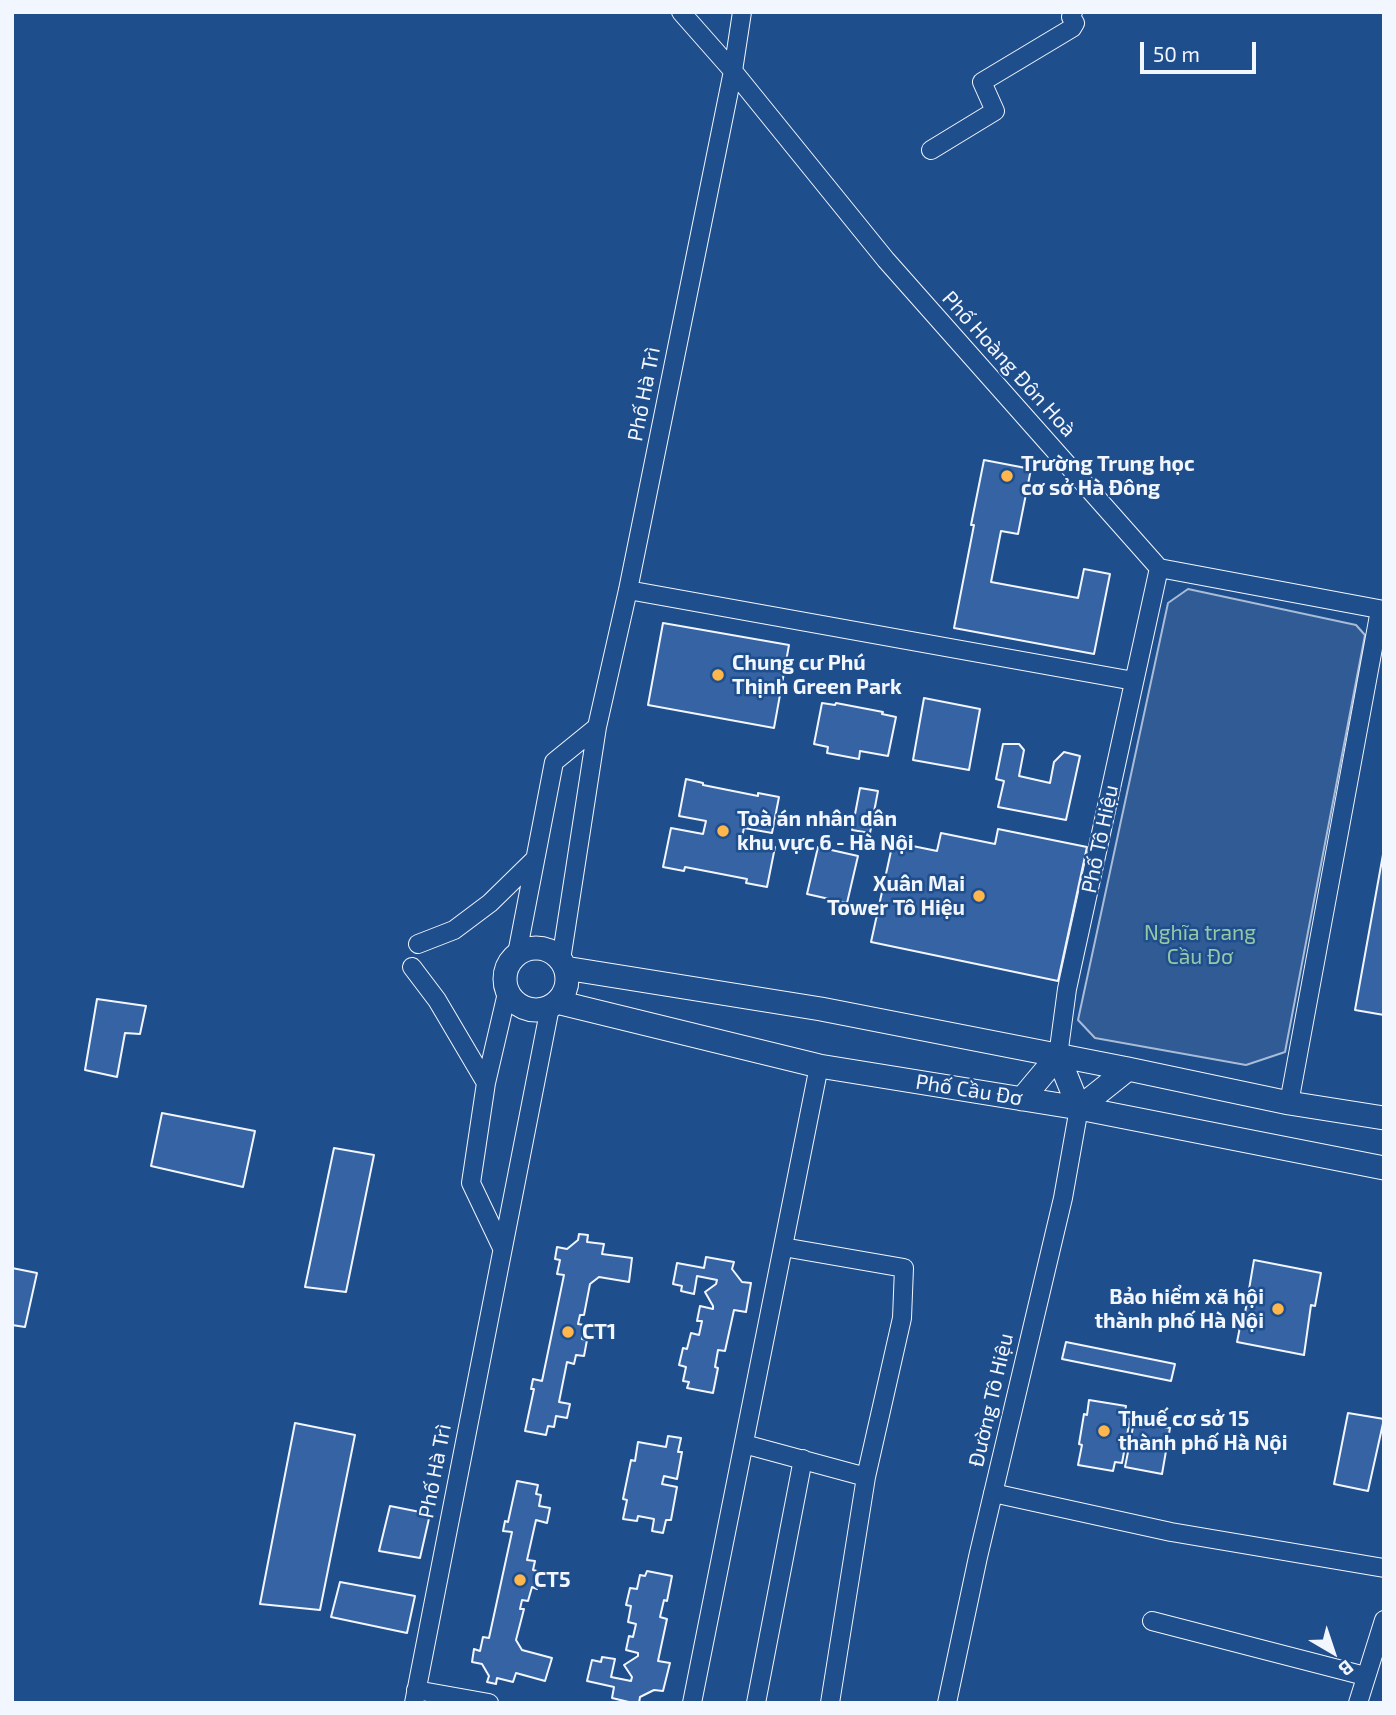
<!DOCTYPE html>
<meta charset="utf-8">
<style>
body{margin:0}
#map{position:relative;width:1396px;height:1715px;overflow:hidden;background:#1f4e8c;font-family:"Exo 2",sans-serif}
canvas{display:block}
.frame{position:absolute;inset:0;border:14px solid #f2f6ff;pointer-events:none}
.north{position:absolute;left:1298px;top:1617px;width:70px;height:70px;-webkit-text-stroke:5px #1f4e8c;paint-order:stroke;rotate:141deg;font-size:19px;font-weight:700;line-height:28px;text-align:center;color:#f2f6ff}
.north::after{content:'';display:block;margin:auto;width:24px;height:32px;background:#f2f6ff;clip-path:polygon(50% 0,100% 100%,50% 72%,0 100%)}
.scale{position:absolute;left:1140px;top:42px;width:116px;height:32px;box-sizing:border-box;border:4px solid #f2f6ff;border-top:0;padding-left:9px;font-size:21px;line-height:24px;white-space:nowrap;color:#f2f6ff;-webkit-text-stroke:5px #1f4e8c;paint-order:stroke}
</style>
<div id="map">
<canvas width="1396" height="1715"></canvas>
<div class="frame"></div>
<div class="north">B</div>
<div class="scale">50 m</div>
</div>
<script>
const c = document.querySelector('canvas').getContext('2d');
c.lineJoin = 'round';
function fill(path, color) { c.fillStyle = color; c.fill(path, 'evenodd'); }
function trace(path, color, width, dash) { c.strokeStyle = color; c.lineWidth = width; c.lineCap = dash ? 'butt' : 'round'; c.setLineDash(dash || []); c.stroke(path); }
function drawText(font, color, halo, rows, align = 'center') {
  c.font = font + ' "Exo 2",sans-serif'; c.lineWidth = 5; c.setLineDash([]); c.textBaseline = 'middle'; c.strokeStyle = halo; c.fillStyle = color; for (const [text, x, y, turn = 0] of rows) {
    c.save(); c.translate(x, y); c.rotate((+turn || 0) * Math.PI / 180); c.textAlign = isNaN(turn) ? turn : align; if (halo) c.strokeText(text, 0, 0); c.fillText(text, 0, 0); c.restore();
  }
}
const built = new Path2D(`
 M1188,589L1356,625L1365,635L1285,1052L1246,1065L1095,1038L1078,1020L1168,603Z`);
const building = new Path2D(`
 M984,460L1031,469L1018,534L1001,531L991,582L1078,598L1084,569L1110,574L1094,654L954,628L974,525H971Z
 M663,623L789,645L774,728L648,705Z
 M924,698L980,709L969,770L913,760Z
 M822,703L835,705L836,703L883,712L882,714L896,717L888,756L860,751L859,759L827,753L828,747L814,744Z
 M1003,744H1019L1024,750L1019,776L1050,783L1054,762L1064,752L1080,756L1066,820L998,807L1004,781L996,779Z
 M686,779L703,783V785L758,796V793L779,797L772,833L744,828L741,841L775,847L767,887L746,883L747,879L685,867L684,871L663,867L671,828L703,834L706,821L679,816Z
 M860,788L878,791L870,833L852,830Z
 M998,829L1087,847L1058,981L871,942L893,842L937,851L941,833L995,844Z
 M818,847L858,856L847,903L807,894Z
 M1384,849V1015L1355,1010Z
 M97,999L146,1006L140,1034L125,1033L117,1077L85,1070Z
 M162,1113L255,1131L243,1187L151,1166Z
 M334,1148L374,1155L346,1292L305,1287Z
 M579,1234L588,1235L587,1242L604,1244L602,1254L632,1258L629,1282L599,1277L590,1284L584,1315H580L578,1324L584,1325L582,1339L587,1340L584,1356L576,1355L574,1364L567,1362L559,1402L570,1404L567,1418L556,1416L554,1427L548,1426L546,1435L525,1431L534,1389H531L533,1379L542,1381L564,1275L557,1274L560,1260L555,1259L557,1247L567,1249L578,1240Z
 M706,1257L734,1262L732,1269L742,1282L751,1283L746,1312L734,1310L725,1351L718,1350L715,1367L718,1368L713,1393L687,1388L689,1382L683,1381L686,1367L679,1365L683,1348L687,1349L691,1333L699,1335L702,1321H697L700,1306L713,1309V1306L705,1292L716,1284L717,1280L697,1276L694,1294L681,1291L682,1286L673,1284L677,1263L704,1268Z
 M1254,1260L1321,1273L1315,1306L1311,1305L1304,1355L1237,1342L1243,1312L1245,1313Z
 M12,1268L37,1273L25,1327L12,1325Z
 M1066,1342L1175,1364L1171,1381L1062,1359Z
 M1089,1400L1126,1406L1124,1418L1130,1419L1122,1463L1115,1462L1113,1471L1078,1465L1082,1445L1079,1444L1084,1414L1087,1415Z
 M1348,1413L1384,1419L1368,1491L1334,1484Z
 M1134,1422L1170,1428L1162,1474L1125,1467Z
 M295,1423L355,1435L320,1610L260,1604Z
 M668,1436L681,1438L678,1452H682L677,1479L664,1476L662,1484L677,1487L671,1520H666L663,1533L652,1531L654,1519L638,1516L637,1521L623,1519L627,1500L623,1499L631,1460L635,1461L638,1442L666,1447Z
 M517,1481L538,1485L536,1494L541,1495L539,1506L550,1508L547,1523L536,1520L527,1560L535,1561L533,1570L541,1572L537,1589L532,1587L528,1601L522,1600L520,1609H524L516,1640L522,1650L552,1658L545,1681L516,1673L513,1682L497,1678L496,1684L487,1682L489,1676L482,1664L472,1662L474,1649L480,1651L483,1637L489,1638L512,1532L503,1531L505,1521L508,1522Z
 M390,1506L430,1514L420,1558L379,1551Z
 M647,1571L672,1576L667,1601L664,1600L660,1617L667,1619L658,1661L670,1663L663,1691L654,1690L640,1697L639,1703H633L612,1698L614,1687L587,1681L592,1660L601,1662L602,1657L615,1659L611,1677L631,1681L632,1677L624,1665L638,1656V1653L626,1650L629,1636L633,1637L636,1624L628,1622L631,1606L626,1605L630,1588L637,1589L640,1575L645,1576Z
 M340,1582L415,1596L407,1633L331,1617Z`);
const minor = new Path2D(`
 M681,12L733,71L886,260L1159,568L1384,610
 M931,150L995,111L982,82L1072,28L1075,23L1071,17L1073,12
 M628,590L1134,681
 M418,944L454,930L490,903L535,859
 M517,954L554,762L597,727
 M561,960L597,727L628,590L733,71L742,12
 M412,967L437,1000L486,1083
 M1058,1056L1067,989L1159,568
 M1289,1103L1380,610
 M783,1247L904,1268L902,1318L866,1477L830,1703
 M502,1248L471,1183L486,1083L507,993
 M744,1444L866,1477
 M993,1493L1171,1532L1384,1568
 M1152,1621L1365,1676
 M416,1690L489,1703
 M414,1703L550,1007
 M692,1703L819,1066
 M756,1703L803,1459
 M947,1703L978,1557L1063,1198L1079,1108
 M1358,1703L1384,1620`);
const major = new Path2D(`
 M505 979a31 31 0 1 1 62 0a31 31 0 1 1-62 0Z
 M565,968L821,1009L1128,1069L1289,1103L1384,1118
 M557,1002L819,1066L1079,1108L1384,1168
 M1058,1056L1079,1108
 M1022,1099L1058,1056
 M1079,1108L1128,1069`);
const markers = [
 [1007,476,7,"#ffb74d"],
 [718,675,7,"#ffb74d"],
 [723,831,7,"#ffb74d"],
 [979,896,7,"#ffb74d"],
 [1278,1309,7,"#ffb74d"],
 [568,1332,7,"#ffb74d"],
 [1104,1431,7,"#ffb74d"],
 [520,1580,7,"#ffb74d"]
];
const streetNames = [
 ["Phố Hoàng Đôn Hoà",1009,364,48],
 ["Phố Hà Trì",644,394,-79],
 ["Phố Tô Hiệu",1100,839,-78],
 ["Phố Cầu Đơ",969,1090,9],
 ["Đường Tô Hiệu",991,1400,-77],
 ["Phố Hà Trì",435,1471,-79]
];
const poiNames = [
 ["Trường Trung học",1021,464],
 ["cơ sở Hà Đông",1021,488],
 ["Chung cư Phú",732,663],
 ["Thịnh Green Park",732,687],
 ["Toà án nhân dân",737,819],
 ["khu vực 6 - Hà Nội",737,843],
 ["Xuân Mai",965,884,"right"],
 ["Tower Tô Hiệu",965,908,"right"],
 ["Bảo hiểm xã hội",1264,1297,"right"],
 ["thành phố Hà Nội",1264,1321,"right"],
 ["CT1",582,1332],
 ["Thuế cơ sở 15",1118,1419],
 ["thành phố Hà Nội",1118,1443],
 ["CT5",534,1580]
];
const parkNames = [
 ["Nghĩa trang",1200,933],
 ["Cầu Đơ",1200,957]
];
fill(built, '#305b95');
trace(built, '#a8bbd7', 2);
fill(building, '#3563a3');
trace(building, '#f2f6ff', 2);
trace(minor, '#f2f6ff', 20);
trace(major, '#f2f6ff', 25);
trace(minor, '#1f4e8c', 18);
trace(major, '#1f4e8c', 23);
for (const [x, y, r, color] of markers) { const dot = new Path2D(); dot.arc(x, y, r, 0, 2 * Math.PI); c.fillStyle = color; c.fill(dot); trace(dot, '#1f4e8c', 2.5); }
drawText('21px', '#f2f6ff', '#1f4e8c', streetNames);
drawText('bold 21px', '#f2f6ff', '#1f4e8c', poiNames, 'left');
drawText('21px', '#97c8a6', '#1f4e8c', parkNames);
</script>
